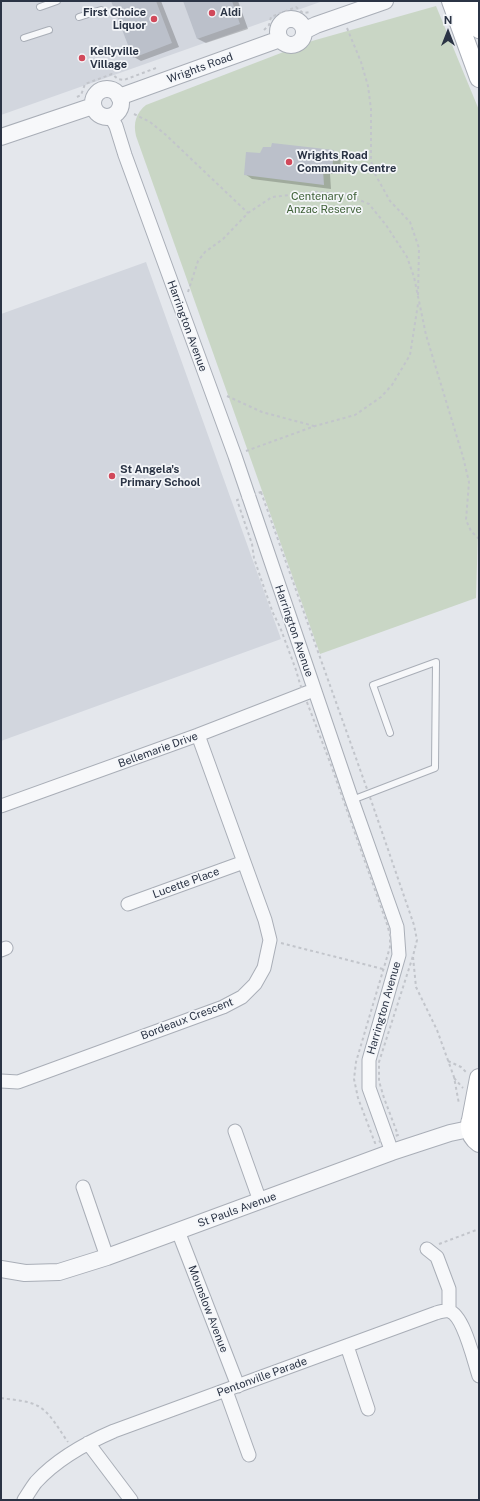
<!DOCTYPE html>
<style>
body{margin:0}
#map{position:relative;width:480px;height:1501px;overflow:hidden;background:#e4e7ec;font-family:"Public Sans",sans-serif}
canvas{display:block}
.frame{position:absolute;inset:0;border:2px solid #2b3445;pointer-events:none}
.north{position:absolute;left:428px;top:12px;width:40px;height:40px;-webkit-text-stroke:3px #f4f6f9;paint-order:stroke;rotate:0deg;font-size:11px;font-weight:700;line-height:16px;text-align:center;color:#2b3445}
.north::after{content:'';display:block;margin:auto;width:14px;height:18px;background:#2b3445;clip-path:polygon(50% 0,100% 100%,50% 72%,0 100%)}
</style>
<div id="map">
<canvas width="480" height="1501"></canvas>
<div class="frame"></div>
<div class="north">N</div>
</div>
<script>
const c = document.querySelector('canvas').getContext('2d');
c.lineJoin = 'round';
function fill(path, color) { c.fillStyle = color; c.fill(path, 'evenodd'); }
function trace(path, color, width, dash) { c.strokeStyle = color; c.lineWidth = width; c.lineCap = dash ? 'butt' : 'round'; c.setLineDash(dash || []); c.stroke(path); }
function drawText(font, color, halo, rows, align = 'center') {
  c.font = font + ' "Public Sans",sans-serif'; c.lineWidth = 3.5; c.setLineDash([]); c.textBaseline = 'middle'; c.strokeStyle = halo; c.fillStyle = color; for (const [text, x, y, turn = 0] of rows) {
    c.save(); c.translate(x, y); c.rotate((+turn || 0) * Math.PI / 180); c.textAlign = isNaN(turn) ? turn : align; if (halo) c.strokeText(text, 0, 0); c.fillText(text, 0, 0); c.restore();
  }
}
const built = new Path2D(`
 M1,1H323L1,115Z
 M146,262L281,639L1,741V314Z`);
const green = new Path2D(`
 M436,6L479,110V497L476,598L320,654L136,136C133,123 136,113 146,105L312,41Z`);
const shadow = new Path2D(`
 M112,1H161L179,47L141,61L134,57Z
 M184,1H238L248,29L206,43L198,39Z
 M333,151L341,156L340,174H330L331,189L252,179L245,174L260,154Z`);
const building = new Path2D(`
 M111,1H156L172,43L133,58Z
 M183,1H232L240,24L197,39Z
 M272,143L334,150L332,170H323L324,185L244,175L246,152L260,153L263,147H271Z`);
const path = new Path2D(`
 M347,28L361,62L368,86L371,109V161L375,174L390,201L410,222L419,248L418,296
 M264,30L269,25L271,17L296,7L303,13L311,12
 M77,97L81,95L85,84L112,74L118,79L124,80L156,68
 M134,114L150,122L166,135L248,213
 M188,292L198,261L205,252L223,239L248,213L272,197L317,192L345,194L369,204L386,225L407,257L414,277L426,335L463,457L469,482L466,520L471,531L479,539
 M227,396L262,412L314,426
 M246,451L315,426L355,415L381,397L392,385L410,355L418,304
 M261,492L372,803L414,925L417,940L413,956L379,1062V1081L384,1098L398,1135L375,1143L358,1098L354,1079L356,1062L390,947V935L387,924L331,765L300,684L296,670L280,627L273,613L261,579L254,558L252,544L237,500Z
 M281,943L383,969
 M413,957L416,987L437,1030L454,1077L459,1104
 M448,1061L461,1067L466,1072
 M454,1078L463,1088
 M439,1244L479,1229
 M1,1398C12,1400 27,1400 38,1406C51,1413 59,1430 68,1442`);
const service = new Path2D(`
 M40,7L57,1
 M79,17L101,10
 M24,38L49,30
 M352,800L435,768L436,662L373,685L390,733`);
const minor = new Path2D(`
 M111,117L116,126L125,155L235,456L352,800L397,927L399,955L369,1060V1088L392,1152
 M1,806L198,735L314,690
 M128,904L244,862
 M1,950L6,948
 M1,1081L18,1082L223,1007L242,997L255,984L264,968L270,940L265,920L198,735
 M235,1131L260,1201
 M83,1187L107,1257
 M178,1231L238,1386
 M427,1249L437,1257L449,1289V1311
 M347,1346L368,1409
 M226,1391L249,1455
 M88,1443L131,1500
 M24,1500C28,1494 32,1487 36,1482C57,1459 86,1443 114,1431L436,1313C439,1312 445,1310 449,1311C464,1315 474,1362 479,1376`);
const tertiary = new Path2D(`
 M278 32a13 13 0 1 1 26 0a13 13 0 1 1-26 0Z
 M304,31L316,25L385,1
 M93 103a14 14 0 1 1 28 0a14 14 0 1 1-28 0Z
 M119,97L280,39
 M1,137L93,106
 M1,1269L25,1273L59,1272L107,1257L178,1231L392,1152L450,1133L469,1129`);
const secondary = new Path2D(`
 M451,1L479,78
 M469,1L479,29
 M478,1112C466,1120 468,1135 479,1143
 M471,1120L479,1078`);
const markers = [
 [212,13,4,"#d1495b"],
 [154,19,4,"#d1495b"],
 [82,58,4,"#d1495b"],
 [289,162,4,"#d1495b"],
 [112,476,4,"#d1495b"]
];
const poiNames = [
 ["First Choice",146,13,"right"],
 ["Liquor",146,26,"right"],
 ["Aldi",220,13],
 ["Kellyville",90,52],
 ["Village",90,65],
 ["Wrights Road",297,156],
 ["Community Centre",297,169],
 ["St Angela's",120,470],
 ["Primary School",120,483]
];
const streetNames = [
 ["Wrights Road",200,68,-20],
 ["Harrington Avenue",187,326,70],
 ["Harrington Avenue",294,631,71],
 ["Bellemarie Drive",158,750,-20],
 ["Lucette Place",186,883,-20],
 ["Harrington Avenue",384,1008,-74],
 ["Bordeaux Crescent",187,1019,-21],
 ["St Pauls Avenue",237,1210,-20],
 ["Mounslow Avenue",208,1309,69],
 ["Pentonville Parade",262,1377,-20]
];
const parkNames = [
 ["Centenary of",324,197],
 ["Anzac Reserve",324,210]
];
fill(built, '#d2d6de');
fill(green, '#c9d6c5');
fill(shadow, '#0003');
fill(building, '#bbc0ca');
trace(service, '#a9aeb7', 8);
trace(minor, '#a9aeb7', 15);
trace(tertiary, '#a9aeb7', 18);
trace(secondary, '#a9aeb7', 20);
trace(path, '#c2c5cb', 2, [3, 3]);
trace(service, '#f7f8fa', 6);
trace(minor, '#f7f8fa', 13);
trace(tertiary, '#f7f8fa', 16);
trace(secondary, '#fff', 18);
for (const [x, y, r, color] of markers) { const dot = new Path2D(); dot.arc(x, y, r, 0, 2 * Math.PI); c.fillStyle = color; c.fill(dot); trace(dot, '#f4f6f9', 1.5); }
drawText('bold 11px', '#2b3445', '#f4f6f9', poiNames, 'left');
drawText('11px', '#2b3445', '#f4f6f9', streetNames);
drawText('11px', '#3f6138', '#f4f6f9', parkNames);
</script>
